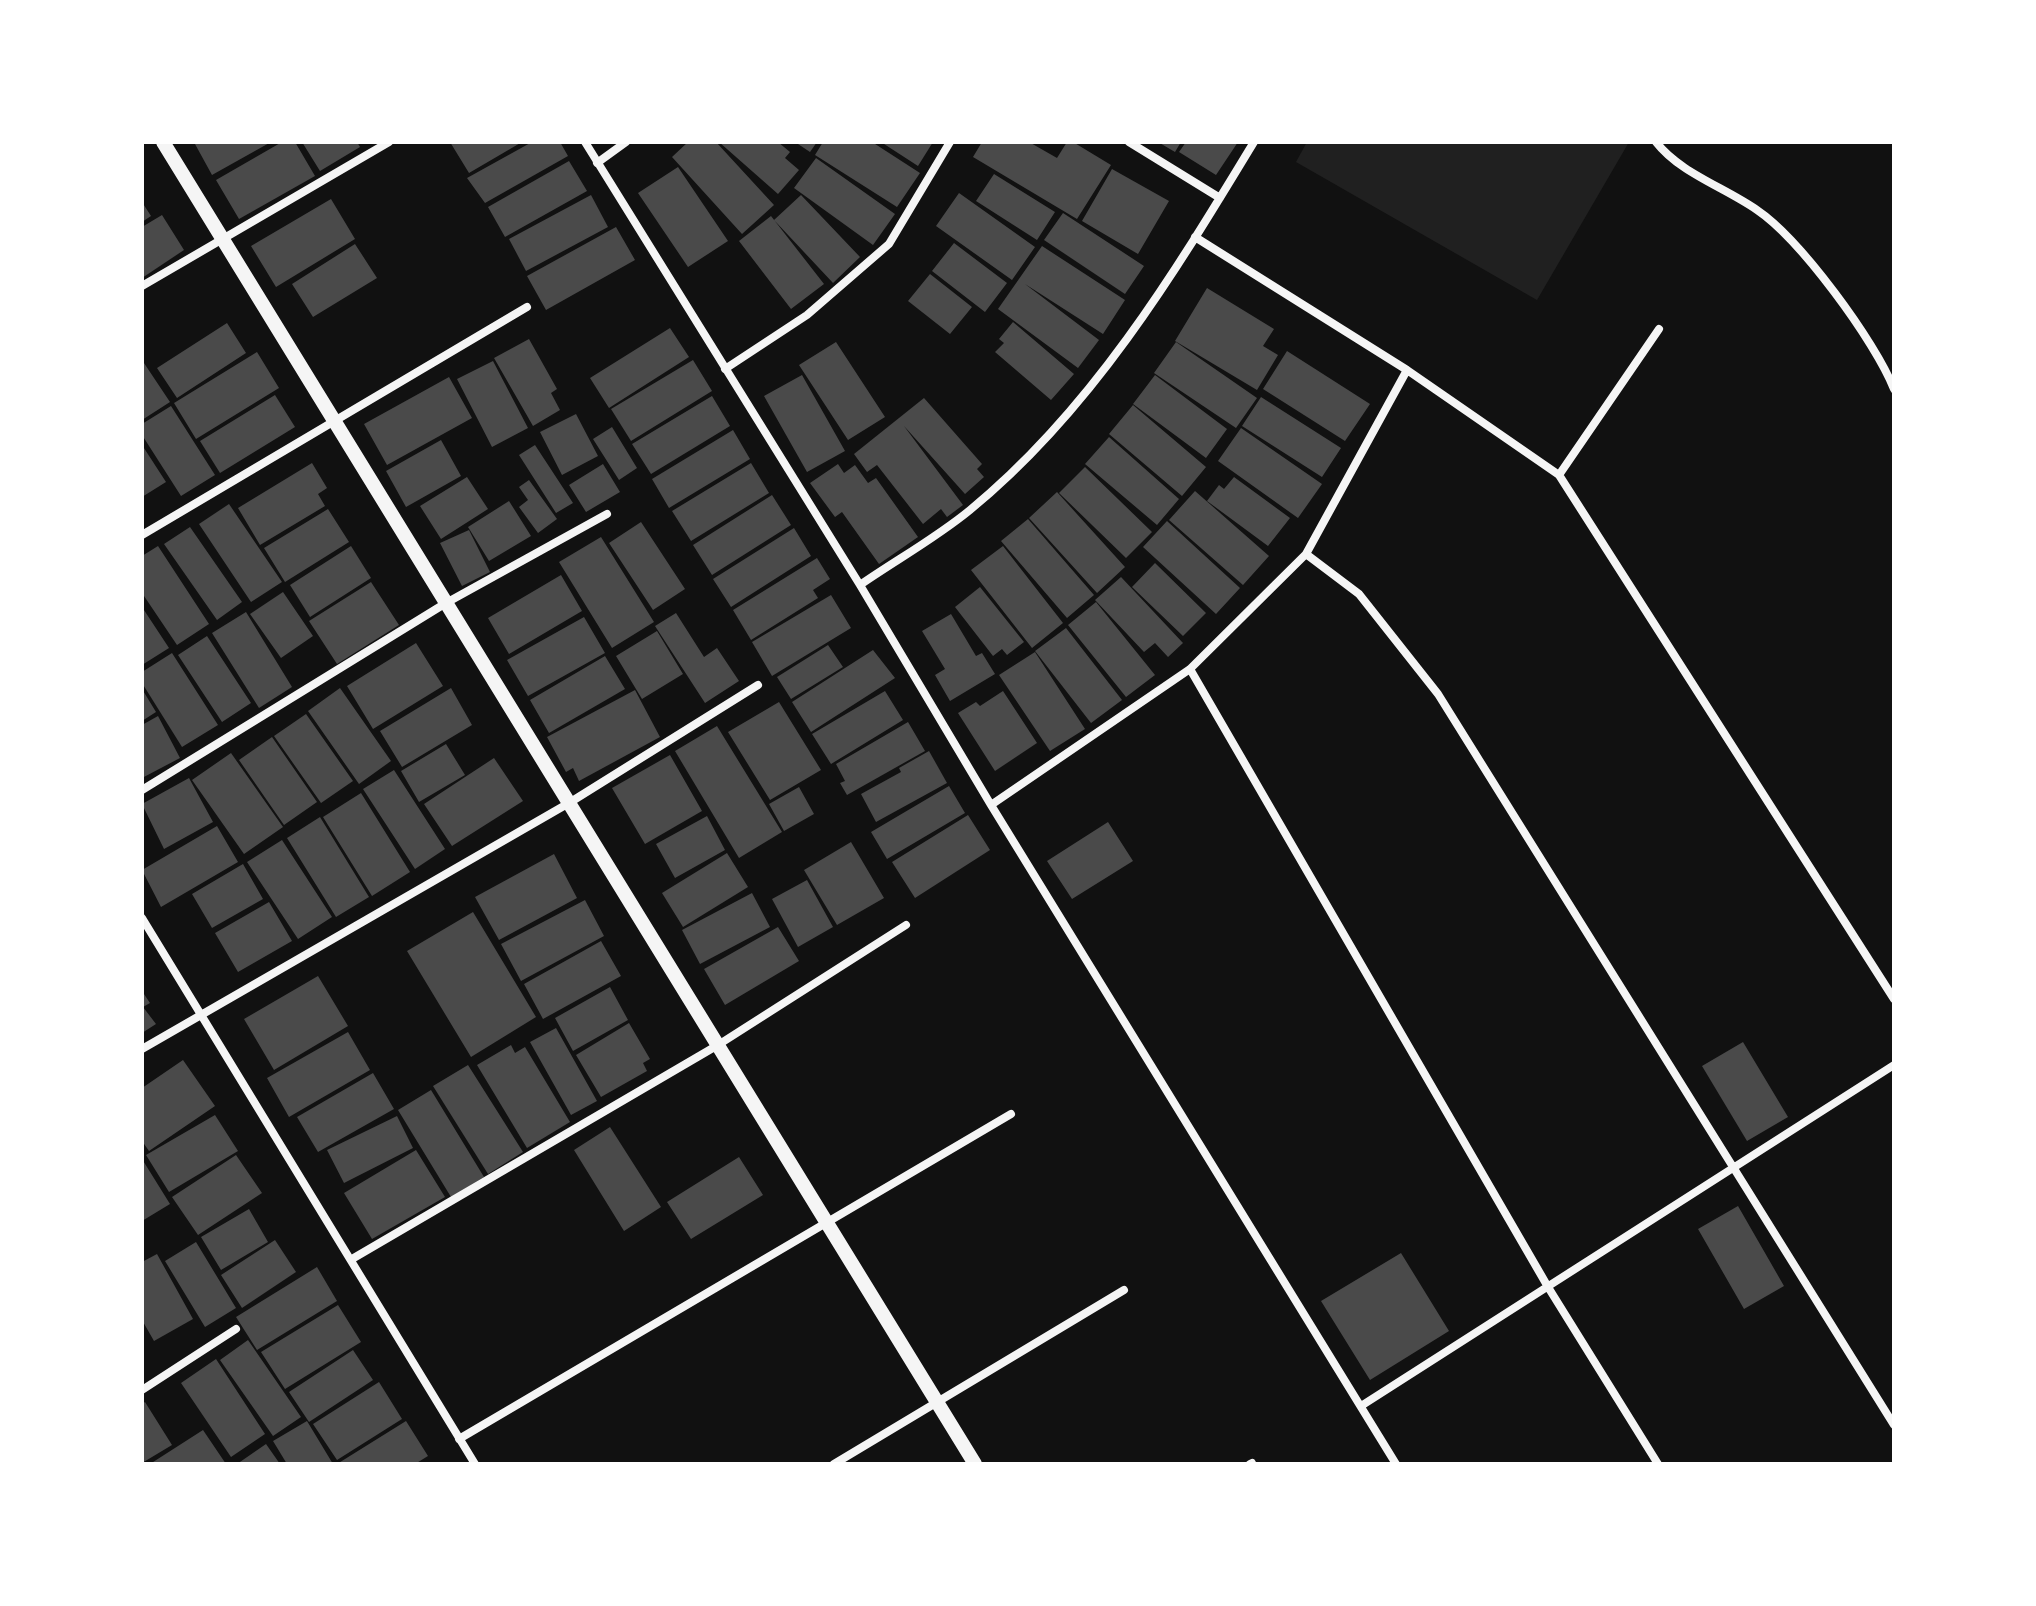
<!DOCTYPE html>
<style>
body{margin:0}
#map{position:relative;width:2036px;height:1606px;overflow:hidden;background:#111;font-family:"Noto Sans",sans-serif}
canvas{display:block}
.frame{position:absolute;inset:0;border:144px solid #fff;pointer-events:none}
</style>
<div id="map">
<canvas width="2036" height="1606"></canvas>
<div class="frame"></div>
</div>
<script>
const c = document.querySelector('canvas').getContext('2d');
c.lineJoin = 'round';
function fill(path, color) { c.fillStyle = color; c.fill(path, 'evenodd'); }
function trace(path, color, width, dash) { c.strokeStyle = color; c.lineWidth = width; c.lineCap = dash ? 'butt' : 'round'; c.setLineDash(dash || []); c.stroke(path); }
const green = new Path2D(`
 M1307,142H1629L1537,300L1296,162Z`);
const building = new Path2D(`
 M198,142H271L212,175L195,144Z
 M282,142H295L315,176L239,219L216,180Z
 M302,142H357L360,147L320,171Z
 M450,142H522L469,173Z
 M532,142H560L568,156L485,203L467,178Z
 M688,142H716L774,205L742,234L672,157Z
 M719,142H778L790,152L785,158L799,170L778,194Z
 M795,142H817L810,152Z
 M823,142H872L920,173L897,207L815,155Z
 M881,142H933L918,166Z
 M982,142H1029L1057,158L1067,142H1073L1111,165L1077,219L973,157Z
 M1158,142H1181L1175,152Z
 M1186,142H1238L1216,175L1179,152Z
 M816,158L895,214L873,245L794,188Z
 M569,161L587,191L505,237L488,207Z
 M678,167L728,241L688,267L638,193Z
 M1112,169L1169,201L1138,254L1082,221Z
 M994,174L1055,212L1037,240L976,201Z
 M959,193L1035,247L1012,280L936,226Z
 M591,195L608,227L526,271L509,239Z
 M801,195L860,257L833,283L774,220Z
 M331,199L355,239L276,287L251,246Z
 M142,202L151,216L142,222Z
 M1063,213L1144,266L1125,294L1044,240Z
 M162,215L184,250L142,278V227Z
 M771,216L824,284L791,309L739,241Z
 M616,227L635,260L546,310L527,276Z
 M954,243L1007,283L985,312L932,271Z
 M355,244L377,278L313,317L292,284Z
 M1042,246L1125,300L1103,334L1025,284L1099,340L1078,368L998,309Z
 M930,274L972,307L950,334L908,301Z
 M1207,288L1274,329L1263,346L1278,355L1257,390L1175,341Z
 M1013,322L1074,374L1051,400L995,352L1004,343L999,339Z
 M227,323L246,353L177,398L157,368Z
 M670,328L689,357L609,408L590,378Z
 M529,339L557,389L551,393L560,410L533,426L494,358Z
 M836,342L885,417L848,440L799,365Z
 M1176,342L1257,398L1236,428L1154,373Z
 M1287,351L1370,404L1345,441L1263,389Z
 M257,352L279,388L196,439L174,403Z
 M142,360L170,402L142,420Z
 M693,360L712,391L631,441L611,409Z
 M493,361L528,428L492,447L457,379Z
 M802,375L845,451L807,472L764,396Z
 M1155,375L1227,429L1206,458L1133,404Z
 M449,377L472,418L387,465L364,424Z
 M275,395L295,427L220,473L200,441Z
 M712,396L730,426L651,474L632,444Z
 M1261,397L1341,448L1322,477L1242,426Z
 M924,398L982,464L977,469L984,477L965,494L904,426L963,505L947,517L941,509L923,524L877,465L867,472L854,454Z
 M1133,405L1206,467L1182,496L1109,434Z
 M171,406L215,475L181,496L142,435V424Z
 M576,414L598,456L562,475L540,432Z
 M612,427L637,468L619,480L593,439Z
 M1241,428L1322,484L1298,518L1218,461Z
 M733,430L750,459L669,508L652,479Z
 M1109,437L1179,499L1157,525L1085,464Z
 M441,440L461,476L406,507L386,471Z
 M142,445L166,482L142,497Z
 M535,445L573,503L556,513L519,455Z
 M312,463L327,488L318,494L325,506L260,545L238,508Z
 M751,463L769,493L691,541L672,511Z
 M603,464L620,492L586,512L569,485Z
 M838,464L844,473L855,465L868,483L876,478L918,537L879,564L842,512L835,517L810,483Z
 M1085,467L1152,532L1126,558L1059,493Z
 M467,477L488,509L441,539L420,506Z
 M1234,477L1290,518L1268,546L1207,501L1219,485L1224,489Z
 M529,480L557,519L538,533L519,507L528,500L519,487Z
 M1195,491L1269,556L1243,585L1169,520Z
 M1057,492L1125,567L1097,593L1029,518Z
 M772,495L791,525L712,575L693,545Z
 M509,501L531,536L489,561L468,527Z
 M229,504L282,582L251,602L199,524Z
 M328,509L349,542L285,582L264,548Z
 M1028,519L1094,595L1067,618L1001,541Z
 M1167,521L1240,588L1216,614L1143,547Z
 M641,522L685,589L653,610L609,543Z
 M190,527L242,602L217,620L164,544Z
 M794,528L811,556L731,607L713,579Z
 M469,530L490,572L462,586L440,543Z
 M601,537L654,622L612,648L559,562Z
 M158,546L209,624L177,645L142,593V556Z
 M351,546L371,578L310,617L290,585Z
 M1003,546L1063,623L1032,648L971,570Z
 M817,558L830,579L813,590L818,598L751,640L733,610Z
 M1155,563L1206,613L1183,636L1132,587Z
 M561,575L582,611L509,654L488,618Z
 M1121,577L1183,643L1168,657L1155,643L1144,652L1095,600Z
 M371,582L399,625L337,664L309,621Z
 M980,587L1024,642L1007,655L1002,649L993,656L955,607Z
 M283,592L313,636L281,658L250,614Z
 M831,595L851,628L772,676L752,642Z
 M1096,602L1155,675L1126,697L1068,625Z
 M142,607L169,648L142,665Z
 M246,612L292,687L259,708L212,633Z
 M676,613L704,657L717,648L739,681L705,703L655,626Z
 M951,614L976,656L982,653L995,674L950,701L935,675L945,669L922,631Z
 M584,617L605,653L528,696L507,660Z
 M1066,628L1122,700L1091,723L1035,651Z
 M657,631L683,674L642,699L616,656Z
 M207,636L251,703L222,722L178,655Z
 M416,643L443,686L373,729L347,686Z
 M828,645L843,667L791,699L777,677Z
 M873,650L895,678L811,732L792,702Z
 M1035,652L1085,729L1050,751L999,675Z
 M172,653L218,725L182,747L142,683V672Z
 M605,656L625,689L549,733L530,700Z
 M340,688L391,761L359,784L308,711Z
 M451,688L472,725L402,767L380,731Z
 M142,689L156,712L142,721Z
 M635,690L660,737L579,781L573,768L566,772L547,737Z
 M885,691L903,720L831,764L812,734Z
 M1003,691L1037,743L995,771L958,713L976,702L980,706Z
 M779,702L821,770L770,800L728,732Z
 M306,714L353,781L321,803L274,736Z
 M158,716L180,758L142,778V725Z
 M908,722L925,751L847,795L840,783L845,781L836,764Z
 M717,726L782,832L739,858L675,751Z
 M272,737L317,802L284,825L239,760Z
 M446,744L465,775L419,802L401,771Z
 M929,751L947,783L876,822L861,794L901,772L899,768Z
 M231,753L283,827L244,854L192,780Z
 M670,755L702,811L645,844L612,788Z
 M494,758L523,801L452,846L424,804Z
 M394,770L445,849L415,869L363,789Z
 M189,778L213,822L164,849L142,804Z
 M949,786L965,813L887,859L871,832Z
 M799,787L814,814L784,831L769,804Z
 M361,793L410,872L372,896L323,817Z
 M968,815L990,850L915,898L892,862Z
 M707,816L725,850L675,878L656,844Z
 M320,817L369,897L336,917L287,838Z
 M1108,822L1133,861L1072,899L1047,861Z
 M217,826L238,862L161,907L142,870Z
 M282,840L332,917L298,939L247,862Z
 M851,842L884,898L837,925L804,870Z
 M727,853L748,887L683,927L662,893Z
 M554,854L577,898L499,940L475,897Z
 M243,864L263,899L212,928L192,894Z
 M807,880L833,927L798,947L772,899Z
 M752,893L770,927L700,964L682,930Z
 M585,900L604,936L521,981L501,944Z
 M269,902L292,941L238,972L215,933Z
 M473,912L536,1017L471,1057L407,951Z
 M778,927L799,961L725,1005L704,969Z
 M601,941L621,976L543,1019L524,984Z
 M318,976L348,1026L274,1070L244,1019Z
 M610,987L628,1020L573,1051L555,1018Z
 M142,991L150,1003L143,1007L156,1024L142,1033Z
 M629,1023L650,1059L643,1063L647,1071L601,1097L576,1055Z
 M556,1028L597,1101L571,1115L530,1042Z
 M348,1032L370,1070L289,1117L267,1078Z
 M1743,1042L1788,1117L1747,1141L1702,1066Z
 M511,1045L515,1053L525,1047L570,1122L527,1148L477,1065Z
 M183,1060L215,1106L149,1151L142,1141V1088Z
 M468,1065L523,1152L488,1174L433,1086Z
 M373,1073L394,1109L318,1152L297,1117Z
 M431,1090L484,1177L451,1197L398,1110Z
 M215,1115L238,1151L169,1192L146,1155Z
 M397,1116L413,1148L344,1183L327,1150Z
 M610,1127L661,1207L624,1231L574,1150Z
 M416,1150L445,1197L372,1239L344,1193Z
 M236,1155L262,1193L198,1235L172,1197Z
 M739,1157L763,1195L691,1239L667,1202Z
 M142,1159L170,1204L142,1221Z
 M1738,1206L1784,1286L1744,1309L1698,1229Z
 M249,1209L268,1242L221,1270L201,1237Z
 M275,1240L296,1272L242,1308L221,1275Z
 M196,1242L236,1308L205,1327L165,1261Z
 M1401,1253L1449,1331L1370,1380L1321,1301Z
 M157,1254L193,1319L154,1341L142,1320V1262Z
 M317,1267L337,1301L257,1350L236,1317Z
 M338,1305L361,1342L285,1389L261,1352Z
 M248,1340L301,1417L273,1436L220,1360Z
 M353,1350L373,1380L309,1422L289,1392Z
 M216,1359L265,1434L231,1457L181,1383Z
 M379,1382L402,1419L337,1460L313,1424Z
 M145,1402L172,1445L142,1463V1404Z
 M307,1421L333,1464H287L273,1441Z
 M406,1421L428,1456L415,1464H337Z
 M203,1430L226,1464H150Z
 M266,1444L280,1464H237Z`);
const minor = new Path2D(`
 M585,142L860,585L991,805L1396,1464
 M1129,142L1220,198
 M1656,142C1680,173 1724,187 1757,210C1800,239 1875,341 1894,389
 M597,163L626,142
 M1195,237L1407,370L1559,475L1894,999
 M142,286L389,142
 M725,369L807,315L889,244L950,142
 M1559,475L1659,329
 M142,535L527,307
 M1306,554L1359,594L1438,694L1894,1425
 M860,585C896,560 936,538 970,510C1091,411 1174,274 1254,142
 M1190,669L1548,1287L1658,1464
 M142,790L446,603L607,514
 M991,805L1190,669L1306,554L1407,370
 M142,918L475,1464
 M142,1049L569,803L758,685
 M352,1259L718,1045L906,925
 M142,1390L236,1329
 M1361,1406L1894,1065
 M459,1439L1011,1114
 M834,1464L1124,1290
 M1250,1464L1252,1463`);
const tertiary = new Path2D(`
 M163,142L975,1464`);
fill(green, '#202020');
fill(building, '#4a4a4a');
trace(minor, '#f5f5f5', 8);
trace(tertiary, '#f5f5f5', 14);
</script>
